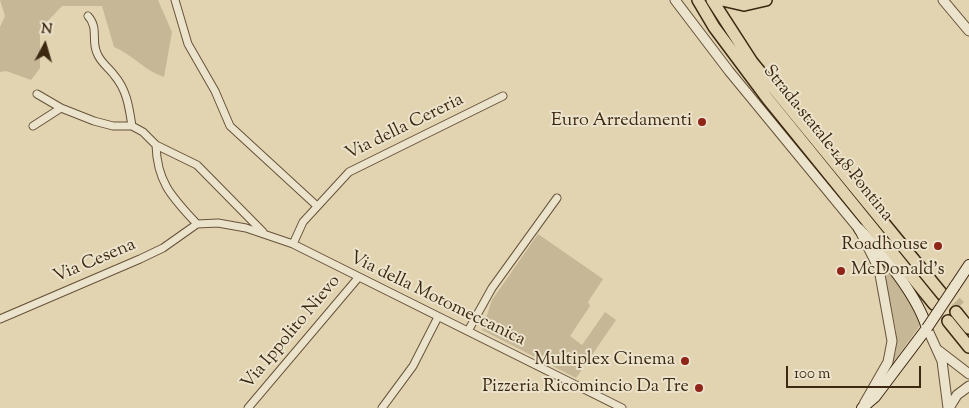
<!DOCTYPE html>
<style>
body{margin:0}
#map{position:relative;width:969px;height:408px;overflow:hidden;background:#e2d4b1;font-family:"Sorts Mill Goudy",serif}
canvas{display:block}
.north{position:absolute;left:20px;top:20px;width:50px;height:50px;-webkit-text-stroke:4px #ece3cc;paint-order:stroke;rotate:6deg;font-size:14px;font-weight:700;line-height:20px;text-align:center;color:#3d2812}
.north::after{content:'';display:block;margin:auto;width:18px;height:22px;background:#3d2812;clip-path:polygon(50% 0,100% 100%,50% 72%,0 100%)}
.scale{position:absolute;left:786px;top:366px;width:135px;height:22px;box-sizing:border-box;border:2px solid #3d2812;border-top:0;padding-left:6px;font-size:15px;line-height:18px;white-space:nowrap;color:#3d2812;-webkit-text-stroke:4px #ece3cc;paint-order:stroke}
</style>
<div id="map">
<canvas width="969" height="408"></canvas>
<div class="north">N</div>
<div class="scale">100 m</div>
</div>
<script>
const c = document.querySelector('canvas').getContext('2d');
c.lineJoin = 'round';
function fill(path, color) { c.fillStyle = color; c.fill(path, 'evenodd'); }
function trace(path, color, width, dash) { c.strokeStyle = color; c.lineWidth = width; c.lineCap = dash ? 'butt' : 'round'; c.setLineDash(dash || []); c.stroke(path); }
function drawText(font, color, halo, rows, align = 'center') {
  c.font = font + ' "Sorts Mill Goudy",serif'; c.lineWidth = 4; c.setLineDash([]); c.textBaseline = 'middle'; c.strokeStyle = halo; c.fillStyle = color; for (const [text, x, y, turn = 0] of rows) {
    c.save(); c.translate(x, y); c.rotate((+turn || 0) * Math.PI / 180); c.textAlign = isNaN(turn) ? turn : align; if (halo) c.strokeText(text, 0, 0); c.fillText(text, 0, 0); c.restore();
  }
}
const green = new Path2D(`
 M0,0H158L172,32L164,77C145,71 133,55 114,47L102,6H62L40,29V68L31,80L6,71L0,72V27L5,16Z
 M538,234L603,279L588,302L590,306L570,336L582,345L605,312L616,320L576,378L482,330L492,300Z
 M881,259L912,305L921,324L893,363L896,350V330Z`);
const trunkTunnel = new Path2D(`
 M944,290L960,306`);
const minor = new Path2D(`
 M175,0L188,44L215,91L230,126L317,206
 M88,16C99,28 91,40 97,53C100,62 109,68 114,75C127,90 129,107 132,126
 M37,94L61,108L94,121L113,126H132L143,132L156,145L197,165L263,232
 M33,126L61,108
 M156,145C157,183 173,198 197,224
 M293,244L303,222L349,172L503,96
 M0,319L140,259L163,248L197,224L218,223L246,228L293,244L622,408
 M468,331L492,288L557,198
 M248,408L358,278
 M382,408L413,366L438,317`);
const tertiary = new Path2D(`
 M675,0L729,71L859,229L879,269L892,341L888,362L864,404
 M943,0L969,31
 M927,328L942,361L948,408
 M938,350L969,374
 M949,408L957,395L969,386`);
const secondary = new Path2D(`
 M859,229C883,254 917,295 927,328L875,397L862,408
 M955,286L969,265`);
const trunk = new Path2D(`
 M698,0L714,27L767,98L934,304
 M712,0L752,62L942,294
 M722,0L744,5L766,0
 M956,312L969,328
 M948,321L969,347`);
const secondaryBridge = new Path2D(`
 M927,328L955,286`);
const markers = [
 [702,122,5,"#8f2418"],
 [938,246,5,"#8f2418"],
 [841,271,5,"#8f2418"],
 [685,361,5,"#8f2418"],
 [699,388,5,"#8f2418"]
];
const poiNames = [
 ["Euro Arredamenti",692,122],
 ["Roadhouse",928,246],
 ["McDonald's",851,271,"left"],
 ["Multiplex Cinema",675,361],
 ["Pizzeria Ricomincio Da Tre",689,388]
];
const streetNames = [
 ["Via della Cereria",405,128,-26],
 ["Strada statale 148 Pontina",827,144,51],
 ["Via Cesena",95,262,-23],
 ["Via della Motomeccanica",437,300,26],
 ["Via Ippolito Nievo",292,333,-50]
];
fill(green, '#c6b796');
trace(trunkTunnel, '#c1b291', 11, [11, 5.5]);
trace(minor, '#66533a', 9);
trace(tertiary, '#66533a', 11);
trace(secondary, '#3d2812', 12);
trace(trunk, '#3d2812', 14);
trace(minor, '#ece3cc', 7);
trace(tertiary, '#ece3cc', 9);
trace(secondary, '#ece3cc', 10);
trace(trunk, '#e2d4b1', 11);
trace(secondaryBridge, '#3d2812', 12, []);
trace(secondaryBridge, '#ece3cc', 10);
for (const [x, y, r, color] of markers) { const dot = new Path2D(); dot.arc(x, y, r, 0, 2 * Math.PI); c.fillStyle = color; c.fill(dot); trace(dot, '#ece3cc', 2); }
drawText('18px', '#3d2812', '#ece3cc', poiNames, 'right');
drawText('18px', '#3d2812', '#ece3cc', streetNames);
</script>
